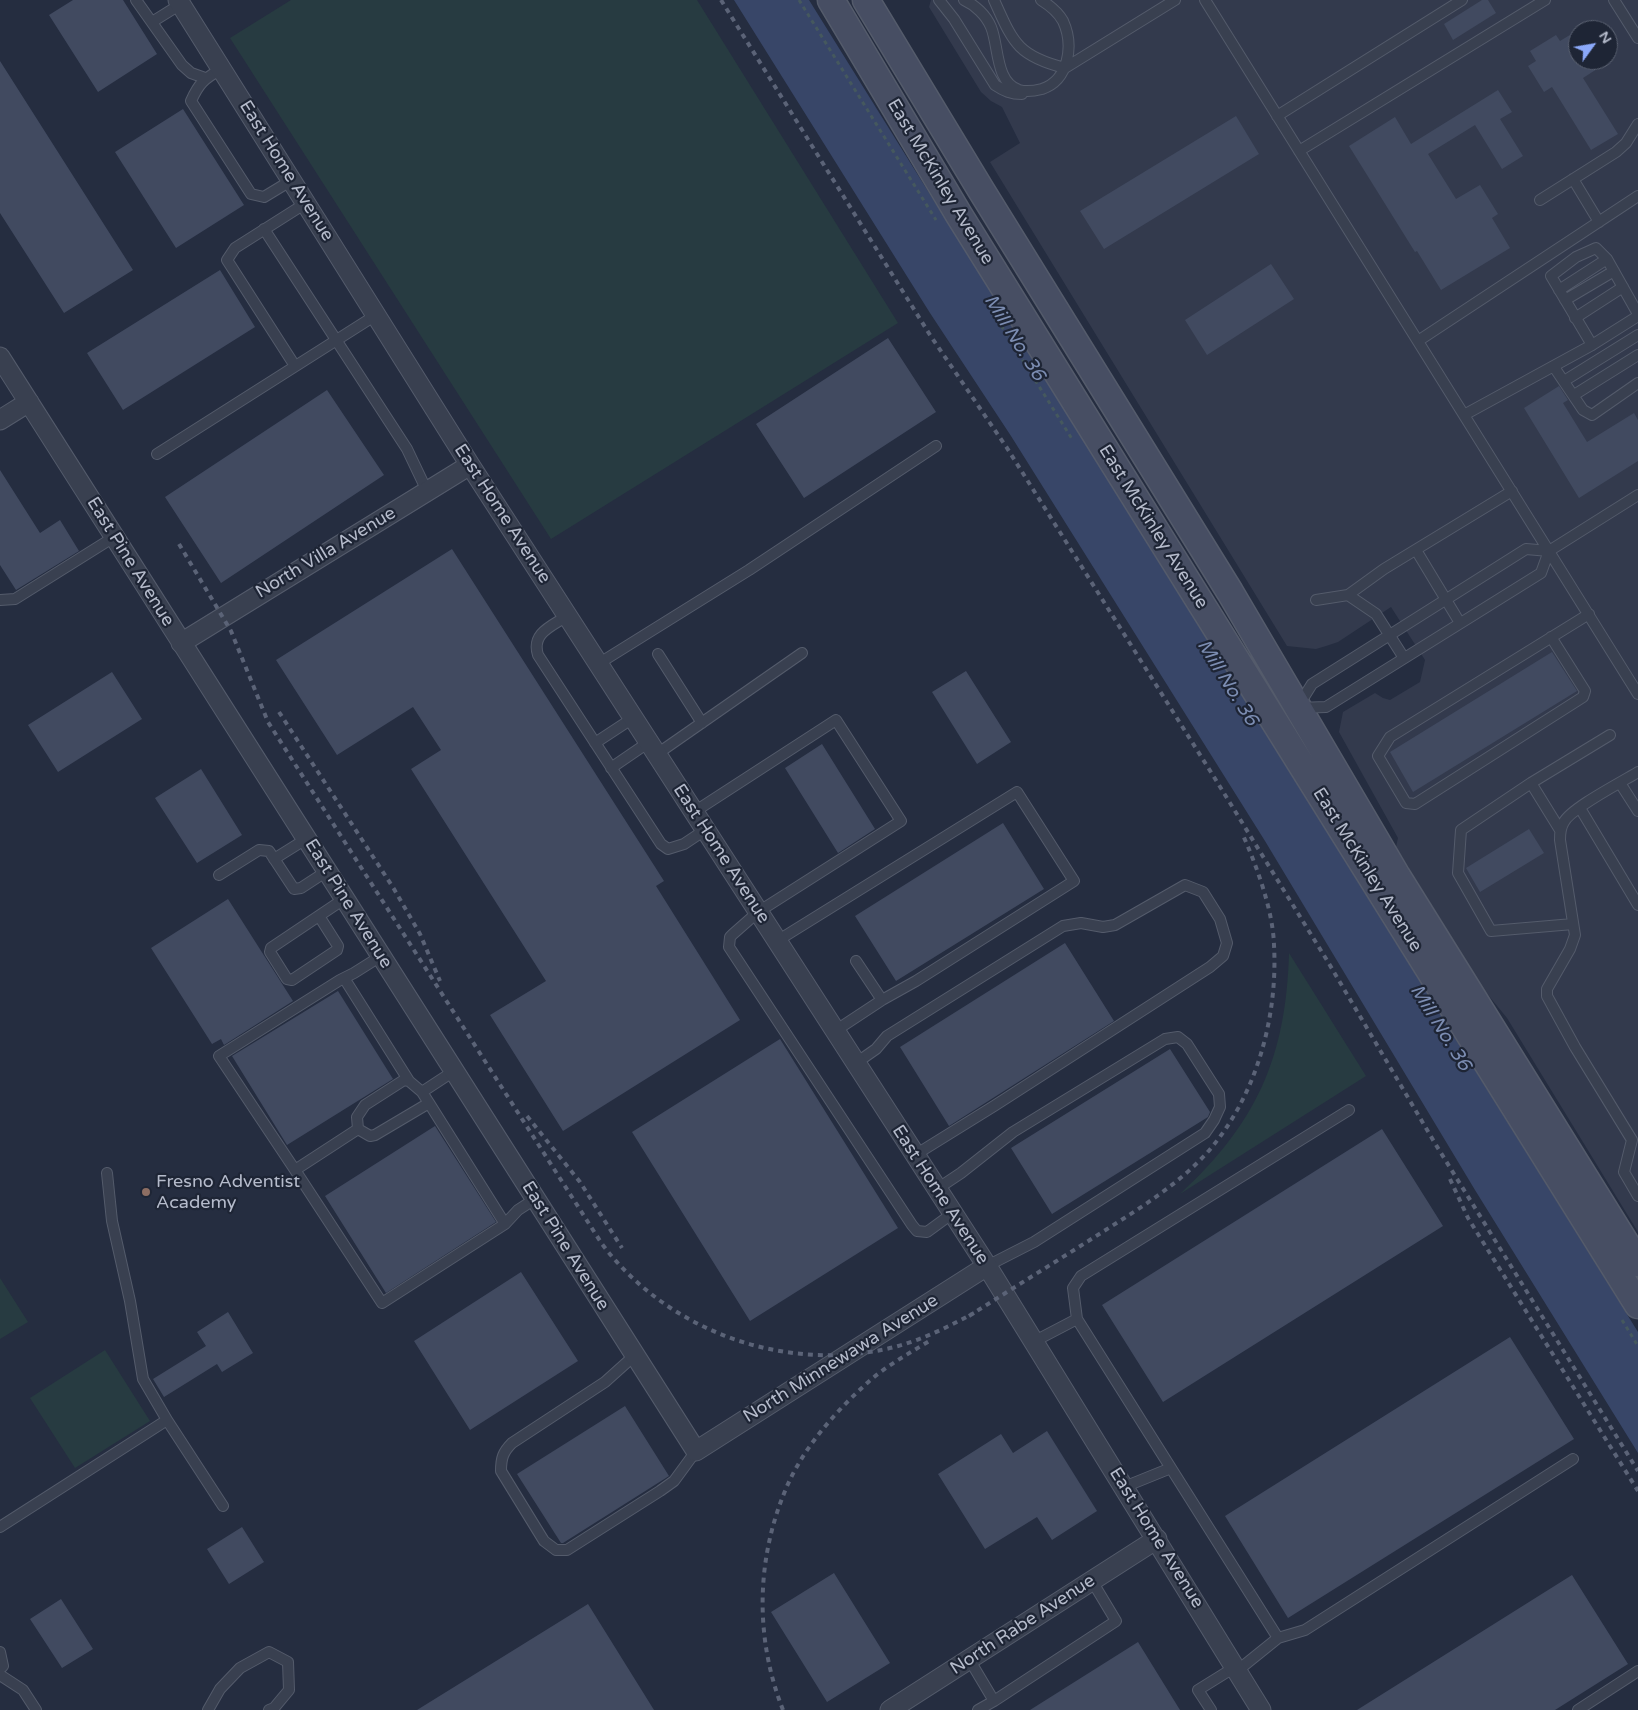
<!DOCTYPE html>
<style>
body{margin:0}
#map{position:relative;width:1638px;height:1710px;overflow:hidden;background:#252d40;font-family:"Varela Round",sans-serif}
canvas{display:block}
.north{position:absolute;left:1568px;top:20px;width:50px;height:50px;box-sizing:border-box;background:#1e2535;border:1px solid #5a6171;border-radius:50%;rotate:58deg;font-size:14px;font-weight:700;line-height:20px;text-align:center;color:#b5bbcb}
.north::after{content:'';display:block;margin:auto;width:18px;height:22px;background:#8ba9fa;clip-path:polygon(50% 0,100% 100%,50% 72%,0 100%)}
</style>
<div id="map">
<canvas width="1638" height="1710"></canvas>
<div class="north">N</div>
</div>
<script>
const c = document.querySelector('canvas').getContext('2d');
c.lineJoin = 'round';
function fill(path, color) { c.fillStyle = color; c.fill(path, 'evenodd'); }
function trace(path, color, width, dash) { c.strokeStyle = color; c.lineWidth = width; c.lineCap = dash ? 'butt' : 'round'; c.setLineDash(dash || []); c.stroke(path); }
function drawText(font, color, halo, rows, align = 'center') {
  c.font = font + ' "Varela Round",sans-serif'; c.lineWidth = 4.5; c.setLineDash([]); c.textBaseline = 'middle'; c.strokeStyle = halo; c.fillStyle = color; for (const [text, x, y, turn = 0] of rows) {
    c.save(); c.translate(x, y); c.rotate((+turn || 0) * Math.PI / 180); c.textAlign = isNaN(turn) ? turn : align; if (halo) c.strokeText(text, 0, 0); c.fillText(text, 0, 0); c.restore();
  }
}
const airport = new Path2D(`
 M931,0H1638V1232L1507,1018L1484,990L1396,847L1398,838L1339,732L1343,712L1375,693L1383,698L1390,700L1420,682L1425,660L1391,607L1338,642L1326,646L1316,649L1287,646L990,162L1020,143L1002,107L991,101L981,92L929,7ZM1578,30H1608V60H1578Z`);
const green = new Path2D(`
 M291,0H697L898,323L551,539L230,38Z
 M1289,953L1366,1076L1180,1194C1257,1123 1286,1057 1289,953Z
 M0,1278L28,1322L0,1339Z
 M105,1350L150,1421L75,1468L30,1398Z`);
const water = new Path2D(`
 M734,0H809L1638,1332V1453L1475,1190L1265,841L1011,436L930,313Z`);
const building = new Path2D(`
 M73,0H123L157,54L98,92L49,15Z
 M1482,0H1488L1496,13L1453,40L1444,24Z
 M1578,30V60H1611L1583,78L1618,134L1591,150L1552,87L1544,92L1528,66L1536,61L1530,51L1556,35L1560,41Z
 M0,61L133,270L64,313L0,213Z
 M1498,90L1512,112L1500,119L1523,156L1502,169L1475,125L1428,154L1456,199L1480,185L1498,214L1492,218L1510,248L1441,290L1417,251L1415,252L1349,146L1395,117L1411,144Z
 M183,109L244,205L176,248L115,152Z
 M1236,116L1259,154L1104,249L1080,211Z
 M1271,264L1294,299L1207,355L1185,320Z
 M220,270L255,327L123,410L87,353Z
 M888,338L936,412L804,498L756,424Z
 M1559,386L1568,400L1563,403L1587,442L1634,413L1638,420V461L1579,498L1524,408Z
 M327,390L384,475L221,583L165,497Z
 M0,470L40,533L60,520L79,551L16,590L0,565Z
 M452,549L664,881L656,886L740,1020L563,1131L490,1015L546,981L411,769L441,750L413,707L337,755L276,660Z
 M1552,652L1577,691L1413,792L1390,752Z
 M966,671L1011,742L977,764L932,692Z
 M112,672L142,719L58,772L28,725Z
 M822,744L875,829L838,853L785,768Z
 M201,769L242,835L197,863L155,798Z
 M1003,823L1044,889L896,981L855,916Z
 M1529,829L1544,853L1480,892L1466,868Z
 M228,899L293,1001L224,1045L221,1039L212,1044L151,948Z
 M1065,943L1114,1021L949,1126L900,1047Z
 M338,991L393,1079L287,1145L232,1056Z
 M780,1039L898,1228L750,1321L632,1132Z
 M1170,1049L1210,1112L1208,1117L1052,1214L1011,1148Z
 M435,1126L496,1222L386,1293L325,1196Z
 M1382,1129L1443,1226L1163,1402L1102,1305Z
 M521,1272L578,1361L470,1430L414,1341Z
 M228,1312L253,1353L222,1372L217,1364L164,1397L153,1379L206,1346L197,1332Z
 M1510,1337L1574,1439L1288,1618L1225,1516Z
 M625,1406L669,1476L563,1543H561L517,1474Z
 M1047,1431L1097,1511L1052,1540L1037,1517L985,1549L938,1474L1001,1434L1013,1453Z
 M242,1527L264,1562L229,1584L207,1549Z
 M834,1573L890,1663L827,1702L771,1612Z
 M1572,1575L1628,1664L1555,1710H1357Z
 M61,1599L93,1649L62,1668L30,1619Z
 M588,1604L654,1710H417Z
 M1138,1642L1180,1710H1030Z`);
const path = new Path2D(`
 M799,0L936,220
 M997,319L1072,439
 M1622,1320L1638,1346`);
const service = new Path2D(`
 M136,0L182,65L191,73L205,78
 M939,0L954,19L995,85C1004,91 1011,94 1022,94
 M964,0C975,5 986,15 991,27C999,46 995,82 1019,90C1026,92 1034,91 1042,89C1069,80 1074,45 1063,21C1058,12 1049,5 1041,0
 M994,0C1013,42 1017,56 1065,68L1175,0
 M1205,0L1638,694
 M1614,0L1638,38
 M152,22L181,4
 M221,69C204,79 199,83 191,101L251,194L264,197L292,180
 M1277,116L1462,0
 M1299,151L1545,0
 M1573,179L1599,222
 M1540,200L1616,152L1626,143L1638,124
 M264,229L407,449L427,491
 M1559,290L1607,259
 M1565,300L1614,271
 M1575,318L1623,287
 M1418,341L1638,196
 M1592,345L1551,276L1576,257L1596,248L1607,259L1638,314
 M295,366L227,260L235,248L306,203
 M1554,367L1583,410L1592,415L1638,383
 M1564,381L1638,335
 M1574,395L1638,355
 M1464,415L1592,345L1638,316
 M157,454L376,315
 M1526,549L1549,551L1541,573L1326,707L1297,708L1312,684Z
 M1416,550L1460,623
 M1549,551L1638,495
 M1348,595L1376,614L1404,658
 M0,600L15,599L114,537
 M1316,600L1348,595L1384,569L1512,491
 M567,616C552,626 531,633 538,655L661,844L668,849L684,844L705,830
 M1551,637L1585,691L1583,697L1415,804L1406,803L1378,756L1390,737L1589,614
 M658,654L702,723
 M598,664L749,570L936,446
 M595,743L633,718
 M657,754L802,653
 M611,768L649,742
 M1638,772C1622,782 1571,808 1564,822C1560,828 1560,834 1560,840L1575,935L1570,949L1547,989V996L1575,1047L1632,1140L1624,1172L1638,1196
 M1531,783L1461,830L1458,873L1491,931L1573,924
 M1620,783L1638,811
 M1580,808L1638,905
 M694,812L836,720L901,821L758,912L733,934L730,937L729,947L912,1225L917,1231L927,1232L953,1213
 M1560,830L1531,783L1610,735
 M274,859L306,839
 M219,875L259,850L269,851L294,889L301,888L327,871
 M319,916L338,946L337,950L292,980L287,979L270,952L271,948L344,899
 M777,941L1017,792L1074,881L916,981L882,1000
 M344,978L409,1081L422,1092L429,1103L375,1135L370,1136L358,1129L357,1117L365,1105L404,1080L409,1081
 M835,1031L882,1000L856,961
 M856,1063L876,1049L887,1036L1063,926L1081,923L1103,927L1115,925L1185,885L1203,892L1220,919L1227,943L1223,956L1210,967L994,1106L915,1155
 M422,1092L454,1071
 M429,1103L505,1224
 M358,1129L295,1170L219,1056L340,980L354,973L381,956
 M295,1170L382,1303L505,1224L518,1210L535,1199
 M937,1189L961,1173L1013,1132L1165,1039L1178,1037L1187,1044L1219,1094L1220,1107L1214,1120L1205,1133L1034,1242L987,1266
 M1077,1319L1073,1288L1081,1276L1349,1110
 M1033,1342L1077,1319L1278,1638L1237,1671
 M635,1355L605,1382L512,1443C503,1452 501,1458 501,1471L544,1541L556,1550H567L660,1491L674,1481L696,1451
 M167,1420L223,1506
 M1124,1487L1171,1468
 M0,1527L167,1420L143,1379L130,1301L112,1221L107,1173
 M1278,1638L1305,1630L1573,1459
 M0,1652L3,1666L0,1669
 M969,1659L994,1701L1116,1621L1092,1581
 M0,1675L23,1690L36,1710
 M208,1710L220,1689L240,1668L269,1652L288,1662L289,1690L274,1708L269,1710
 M978,1710L994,1701
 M1211,1710L1198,1690L1235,1667
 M1578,1710L1638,1671`);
const minor = new Path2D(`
 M178,0L470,465L987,1266L1261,1710
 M0,357L696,1451L987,1266
 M0,420L29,402
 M181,643L470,465
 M890,1710L1157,1539`);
const secondary = new Path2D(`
 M831,0L959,215L1638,1305
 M866,0L981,190L1230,592L1397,876L1638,1263`);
const rail = new Path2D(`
 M721,0L930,335L1007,448L1214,777L1328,962L1436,1145L1638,1471
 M179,544L231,631L268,722L602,1244C667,1330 781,1372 886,1349C918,1342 946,1328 974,1313
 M279,712L394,889L420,934L440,981
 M527,1116L580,1182L622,1248
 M1450,1179L1468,1218L1638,1491
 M969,1316C1010,1290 1052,1264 1093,1238C1132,1213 1173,1189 1205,1155C1256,1099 1278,1018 1274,945C1273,910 1256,864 1242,833
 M783,1710C755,1639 756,1561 785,1491C801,1451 833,1414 865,1385C884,1367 908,1354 931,1340`);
const markers = [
 [146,1192,5,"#8d6e63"]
];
const streetNames = [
 ["East Home Avenue",286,171,58],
 ["East McKinley Avenue",940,182,59],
 ["East Home Avenue",502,514,57],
 ["East McKinley Avenue",1153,527,58],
 ["North Villa Avenue",326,553,-31],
 ["East Pine Avenue",130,562,58],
 ["East Home Avenue",721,854,57],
 ["East McKinley Avenue",1367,870,58],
 ["East Pine Avenue",348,904,58],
 ["East Home Avenue",940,1195,57],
 ["East Pine Avenue",565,1246,58],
 ["North Minnewawa Avenue",841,1359,-32],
 ["East Home Avenue",1156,1538,58],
 ["North Rabe Avenue",1023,1625,-33]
];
const poiNames = [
 ["Fresno Adventist",156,1182],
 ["Academy",156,1203]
];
const waterNames = [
 ["Mill No. 36",1014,338,58],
 ["Mill No. 36",1227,683,58],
 ["Mill No. 36",1440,1028,58]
];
fill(airport, '#333a4d');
fill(green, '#273b41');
fill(water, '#384668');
fill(building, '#414a60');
trace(service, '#545b6b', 12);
trace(minor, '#545b6b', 21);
trace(secondary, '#545b6b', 29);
trace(path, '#45585e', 3, [4, 4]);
trace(service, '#394050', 10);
trace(minor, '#394050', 19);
trace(secondary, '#474e63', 26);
trace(rail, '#5b6377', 4, [5, 5]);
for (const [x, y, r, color] of markers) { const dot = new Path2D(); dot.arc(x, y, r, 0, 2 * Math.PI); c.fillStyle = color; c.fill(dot); trace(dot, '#1e2535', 2); }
drawText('18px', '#b5bbcb', '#1e2535', streetNames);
drawText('18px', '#b5bbcb', '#1e2535', poiNames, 'left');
drawText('italic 19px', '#7c8db2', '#1e2535', waterNames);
</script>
